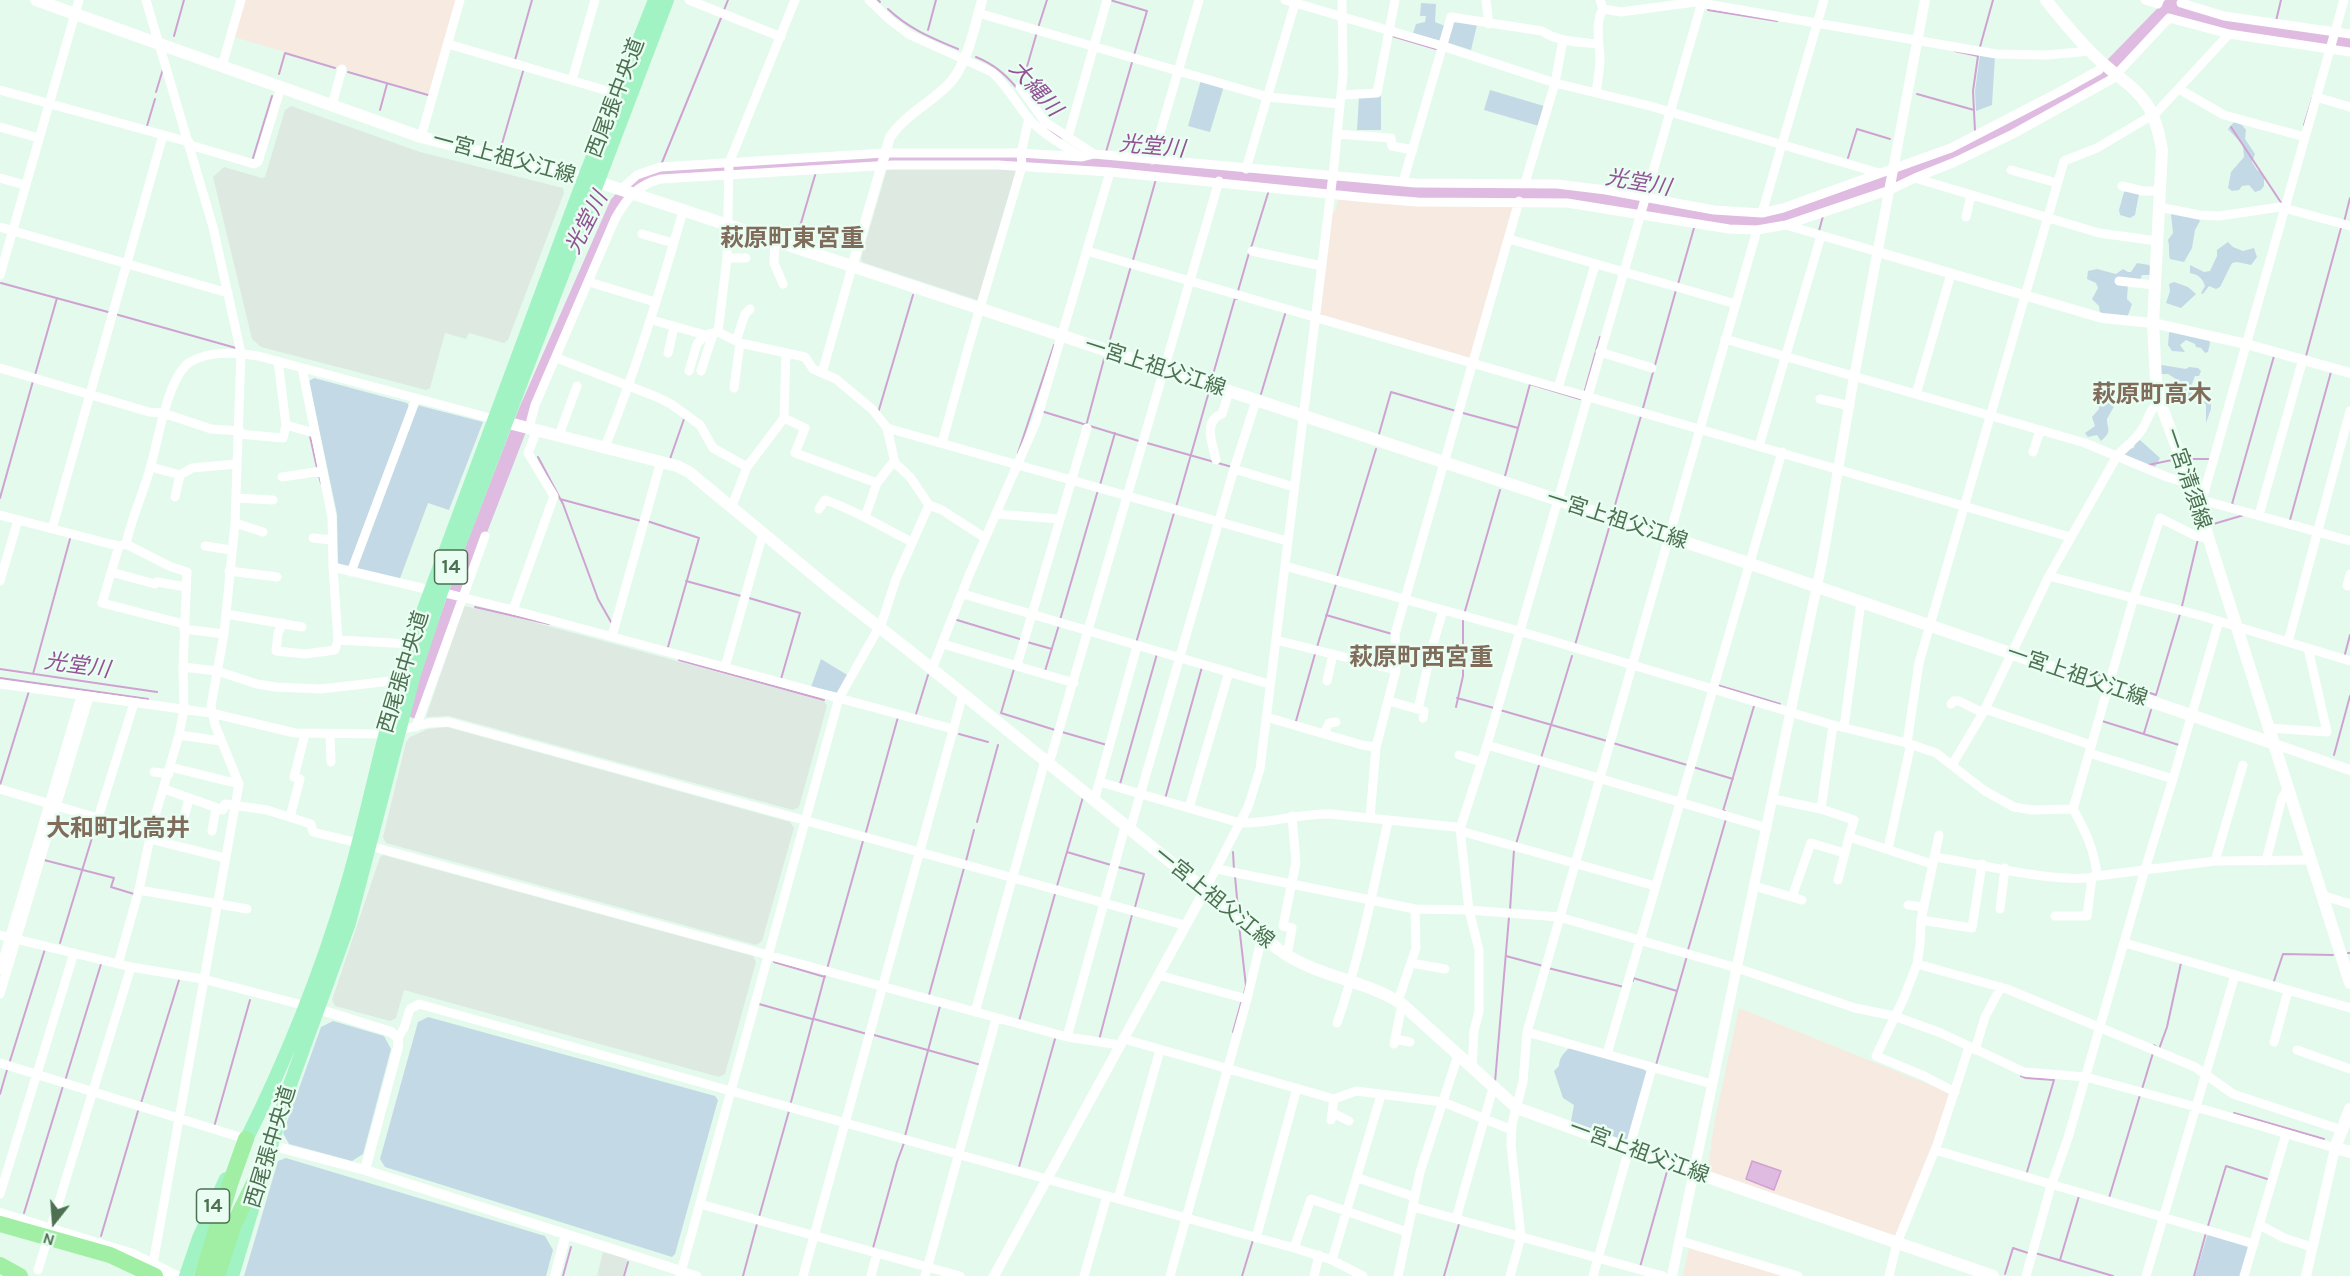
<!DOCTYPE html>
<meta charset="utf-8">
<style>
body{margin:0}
#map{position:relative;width:2350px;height:1276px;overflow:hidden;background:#e4faed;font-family:Karla,sans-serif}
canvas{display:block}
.north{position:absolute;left:24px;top:1192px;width:60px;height:60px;-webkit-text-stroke:4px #eafdf2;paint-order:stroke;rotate:197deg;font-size:16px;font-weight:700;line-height:24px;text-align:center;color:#4c7051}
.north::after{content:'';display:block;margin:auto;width:21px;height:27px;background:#4c7051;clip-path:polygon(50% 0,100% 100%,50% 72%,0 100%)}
</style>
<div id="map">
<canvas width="2350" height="1276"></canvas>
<div class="north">N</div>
</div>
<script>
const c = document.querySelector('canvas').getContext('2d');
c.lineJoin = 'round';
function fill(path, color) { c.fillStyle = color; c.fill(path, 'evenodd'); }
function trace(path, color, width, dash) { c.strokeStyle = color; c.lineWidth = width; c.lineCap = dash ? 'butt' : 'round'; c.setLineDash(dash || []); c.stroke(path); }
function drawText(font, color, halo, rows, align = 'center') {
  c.font = font + ' Karla,"Noto Sans JP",sans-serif'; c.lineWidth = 5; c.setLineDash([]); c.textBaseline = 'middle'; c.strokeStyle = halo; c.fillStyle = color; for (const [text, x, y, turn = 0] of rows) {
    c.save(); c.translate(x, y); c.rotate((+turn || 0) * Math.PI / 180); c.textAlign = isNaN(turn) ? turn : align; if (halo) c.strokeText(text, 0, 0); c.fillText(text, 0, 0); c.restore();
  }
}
const industrial = new Path2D(`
 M291,106L420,152L563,188L564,193L508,340L504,343L469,333L466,339L445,333L430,388L426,390L261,347L252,339L213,177L224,167L262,178L265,177L285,110Z
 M1019,167L981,299L977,300L862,262L861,258L887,169Z
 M464,606L515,617L824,701L827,706L799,807L793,810L449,716L426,717Z
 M447,727L790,822L794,828L762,941L756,945L386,843L383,837L406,742L410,737L428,729Z
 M383,855L753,956L756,962L725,1074L719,1077L404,990L396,1018L390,1021L335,1006L332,1000L380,857Z
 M603,1252L627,1259L623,1276H597Z`);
const education = new Path2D(`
 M244,0H456L429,94L234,37Z
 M1339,197L1513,204L1515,207L1470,359L1323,317L1318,312L1330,212H1335Z
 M1739,1008L1950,1093L1924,1171L1896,1238L1707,1172L1715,1120Z
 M1689,1248L1783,1276H1683Z`);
const green = new Path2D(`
 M1421,3L1436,4L1435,22L1445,26L1441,41L1413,33L1416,24L1425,22L1426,16H1420Z
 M1454,21L1477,25L1471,50L1446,42Z
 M1980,55L1995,56L1992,105L1976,111L1975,91Z
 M1201,80L1224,86L1210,132L1188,126Z
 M1490,90L1544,106L1539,126L1484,110Z
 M1381,95V130H1357L1359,96Z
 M2234,122L2242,125L2246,130L2245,139L2255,154L2252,162L2257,170L2264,175V186L2261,190L2255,192L2249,185L2242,186L2239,190L2232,191L2228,188L2231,172L2244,157L2243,145L2228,129Z
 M2129,189L2139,194L2135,215L2130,218L2120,215L2119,210L2124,192Z
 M2171,214L2196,215L2200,221L2195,230L2192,248L2184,262L2170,259C2168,252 2170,247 2168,240L2173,233Z
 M2228,242L2233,247L2243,251L2254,248L2257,257L2251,265L2237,262L2232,263L2220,287L2216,289L2209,286L2203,294L2201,293L2205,286C2202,277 2198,275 2190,273V265L2204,272L2210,271L2217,256V250Z
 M2137,263L2149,265L2152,270L2150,275H2142L2140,280L2128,284L2127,299L2132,304L2127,318L2100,313L2099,306L2092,299L2098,288L2096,283L2087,279L2088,271L2097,269L2116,274L2123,269L2128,272H2131Z
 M2174,282L2188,287L2196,294L2181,308L2166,303L2170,291L2169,284Z
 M2171,330L2192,337L2200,336L2209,340L2210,343L2208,352L2205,353L2201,348L2196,347L2195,344L2186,340L2180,345L2185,352L2172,351L2168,345L2169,333Z
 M2162,365L2186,369L2189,367L2198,368L2201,371L2199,376H2195L2192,384L2196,393L2211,399V409L2206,423V405L2204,402L2171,399L2172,393L2177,392L2180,387L2179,381L2168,374H2159V366Z
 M314,378L407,403L409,406L349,566L346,568L338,563L337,514L309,381Z
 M2100,378L2113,390L2117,401L2107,419C2107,429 2113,431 2101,441L2097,435L2088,437L2085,433L2095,426L2092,417L2099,409L2098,403L2094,401L2093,394L2099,388L2097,382Z
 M417,405L483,422L449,510L428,503L399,581L355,570Z
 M2140,440L2160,458L2155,467L2151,468L2128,459L2124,454L2127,449L2134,448L2135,443Z
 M821,659L849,676L839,693L811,687Z
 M428,1017L715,1096L718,1100L675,1254L672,1257L385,1167L380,1159L418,1022Z
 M333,1021L384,1036L391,1049L363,1154L352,1161L289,1144L283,1133L321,1027Z
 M1572,1047L1642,1068L1648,1073L1631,1144L1574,1125L1571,1121L1574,1105L1563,1098L1554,1071L1559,1066C1559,1058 1565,1050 1572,1047Z
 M286,1158L545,1236L553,1250L546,1276H244L278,1161Z
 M2208,1233L2246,1244L2248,1248L2240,1276H2195Z`);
const water = new Path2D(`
 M1752,1161L1781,1171L1774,1190L1746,1179Z`);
const stream = new Path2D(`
 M878,0L880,2
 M1110,0L1147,11L1134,55
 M888,9C909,29 932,38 958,49
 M724,10L728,0
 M1708,10L1777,21
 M2276,21L2281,0
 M1038,28L1047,0
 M928,30L936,0
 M174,36L184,0
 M1392,36L1436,49
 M1980,47L1993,0
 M1955,51L1978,56L1973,91L1975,131
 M976,57C993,64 1004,73 1016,87
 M515,60L532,0
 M348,72L428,95
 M279,74L285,53L335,68
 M1022,84L1037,32
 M156,92L163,69
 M1917,94L1974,110
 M380,110L387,84
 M2304,125L2314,93
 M147,126L155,99
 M2231,127L2282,204
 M1048,129L1061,138
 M501,147L524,68
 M1106,152L1133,59
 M253,158L272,96
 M1091,158L1100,164
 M1848,158L1857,129L1890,139
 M661,165L721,18
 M1825,209L1827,202
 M2344,222L2350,198
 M1819,231L1823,216
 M796,240L816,172
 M1251,248L1269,190
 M1133,260L1156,179
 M1,283L108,312
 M1678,284L1694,228
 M1238,291L1249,253
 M115,314L236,348
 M1109,343L1131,266
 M2306,356L2341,228
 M35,375L57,298
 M1212,378L1235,298L1237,299
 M1585,390L1600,337
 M1261,394L1286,311
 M1643,408L1676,290
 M1041,411L1139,441
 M878,413L913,295
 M1463,413L1518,428
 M1086,426L1104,359
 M1379,434L1391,392L1456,411
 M310,436L317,468
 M1147,443L1232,467
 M1018,453L1054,345
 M538,457L563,504L598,599L611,622
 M670,459L684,419
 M2186,459H2210
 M2148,465L2177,459
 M319,476L321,483
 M1505,476L1530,384L1580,399
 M1100,485L1115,433
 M0,498L33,381
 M560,499L641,521
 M2234,505L2232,504L2274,356
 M1176,507L1208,395
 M1613,512L1641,416
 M2290,520L2331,372
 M647,521L699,538L668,647
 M2210,525L2244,515
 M1337,577L1376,449
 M686,581L741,596
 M749,598L800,613L781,679
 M2182,606L2198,539
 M475,607L549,624
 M1465,611L1500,490
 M1326,615L1392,634
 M957,620L1023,640
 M1060,620L1098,490
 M1027,642L1052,649
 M1136,643L1174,513
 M1575,645L1609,528
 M1317,647L1336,584
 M2345,654L2350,635
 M679,660L824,700
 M2073,666L2106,677
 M0,669L157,692
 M1014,669L1001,713L1055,730
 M1045,671L1059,625
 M33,674L70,539
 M0,678L148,699
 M2115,681L2156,695L2180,614
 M1717,685L1780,704
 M1457,698L1494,708
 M1456,707L1463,676V620
 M1500,710L1607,741
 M916,714L928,675
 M1296,721L1315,654
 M2102,721L2179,745
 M1062,732L1107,745
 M2144,733L2151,710
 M959,734L988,742
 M1613,743L1687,765
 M2334,755L2350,696
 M1541,758L1572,656
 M1693,767L1733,779
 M1120,784L1157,654
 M0,785L29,691
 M1165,799L1202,667
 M1725,811H1723L1754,706
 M977,822L998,745
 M866,832L898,717
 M1516,844L1539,765
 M1067,852L1111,865
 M1233,852L1234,870
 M44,860L114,878L111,887L134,894
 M966,861L974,830
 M1118,867L1144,874L1135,907
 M1235,876L1238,909
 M1057,886L1083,797
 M1510,910L1514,850
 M1239,925L1246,986L1244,994
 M60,943L95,828
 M1688,950L1726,819
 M2348,953H2350
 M1506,956L1543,966
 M774,962L825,977
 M1548,968L1624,987
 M827,969L863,841
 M1633,981V978L1677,991
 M2273,984L2283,954L2333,955
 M929,995L964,868
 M759,1004L812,1019
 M814,1019L867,1034
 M1019,1021L1055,894
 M1233,1032L1241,1003
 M874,1035L981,1065
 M1099,1040L1132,915
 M2154,1045L2159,1049L2167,1027L2181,963
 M9,1064L45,949
 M1656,1065L1687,956
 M2021,1076L2026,1078L2054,1080L2027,1172
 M65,1081L101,964
 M1495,1082L1509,917
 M2142,1089L2153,1053
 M0,1094L7,1070
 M791,1102L825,975
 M141,1103L179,980
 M2234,1113L2324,1139
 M214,1127L250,1000
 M905,1136L940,1006
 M1019,1167L1055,1039
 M2109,1198L2140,1095
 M24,1213L63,1086
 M759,1217L789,1111
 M2208,1226L2226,1166L2267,1179
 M101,1236L138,1111
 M873,1248L897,1162L904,1143
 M2035,1253L2113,1276
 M2060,1260L2079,1196
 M1640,1267L1668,1168
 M2005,1274L2013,1248L2028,1253
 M563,1276L571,1247
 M624,1276L628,1262
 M743,1276L757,1224
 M1242,1276L1253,1240
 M1444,1276L1459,1224
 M2194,1276L2206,1233`);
const river = new Path2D(`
 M2170,6L2213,20L2350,42
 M415,711L464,571L526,411L617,204C630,188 640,178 661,173L872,159L1017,158L1139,167L1393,190L1568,193L1635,203L1681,214L1725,219L1769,220L1916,171L1981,142L2031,116L2104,74L2176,0`);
const minor = new Path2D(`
 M146,0L213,227L241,353L235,523L224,634L211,706L215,725L239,784L153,1264
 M689,0L781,37
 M869,0L890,20L910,35L992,72C1008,87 1017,104 1030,120C1044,135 1063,145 1080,156
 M1285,0L1442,46L1555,83L1650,106L1879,173
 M1486,0L1489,24
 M2145,0L2158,4L2159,0
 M2184,0L2181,3L2224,16L2350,34
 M1603,9L1621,12L1695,2L1996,54L2047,55L2090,51
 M978,13L1268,97L1340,104
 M448,44L618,94
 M222,66L241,0
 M572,80L595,0
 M1020,87L1045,122L1094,154L1415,183L1557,184L1606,190L1714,210L1762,213L1783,208L1951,148L2063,90L2099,70L2103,62
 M2179,89L2224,115L2305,137
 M0,90L189,142
 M1596,92C1598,80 1600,69 1600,57C1599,43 1595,22 1603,9L1600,0
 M1341,95L1377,93L1395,0
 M2316,97L2350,107
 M332,105L342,69
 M0,127L39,138
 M1337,134L1391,138L1392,146L1413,150
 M421,137L460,0
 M1068,137L1107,0
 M190,145L254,164L258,162L281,87
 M1152,160L1199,0
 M1246,169L1295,3
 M2011,170L2057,183
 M1110,172L1368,198L1417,202L1567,203L1729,229L1757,230L1786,225L1878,252
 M0,178L25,185
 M1915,178L1955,162L2013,134L2112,79L2169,18L2229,34L2350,52
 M1403,182L1451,17L1542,31C1558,42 1579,42 1598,44
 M1525,183L1555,83L1563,40
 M2122,186L2143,191H2160
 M620,190L637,175L660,167L884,153H1021L1082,157L1094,154
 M2159,207L2199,215L2219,216L2280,207L2350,226
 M1762,213L1824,0
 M1966,217L1971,195
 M1786,225L1890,190L1915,178L2099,233L2157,241
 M0,227L228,293
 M642,234L673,243
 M1509,239L1736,304
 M775,242L774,263L783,284
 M1087,251C1415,346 1743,440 2070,537
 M1252,251L1322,266
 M727,258H746
 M0,275L79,0
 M2119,281L2154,285
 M589,282L655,302
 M652,320L705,335L718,332L740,343L805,357L813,369L836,379L873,410L887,428L895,463L910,477L929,505L942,510L985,538
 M718,332L727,258L729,163L795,0
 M1725,339L2085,443L2167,477L2190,484
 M736,341L745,314L750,309
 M1600,352L1652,368
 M668,353L674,327
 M557,358L657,397L671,404L700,425L713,448L747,467L732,506
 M0,368L149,412L163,413L211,429L240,431
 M689,371L697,344L705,335
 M701,371L713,334
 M822,373L852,267
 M734,388L740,343
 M1558,388L1595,265
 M1916,394L1951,274
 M1820,399L1850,406
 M784,418L805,428L795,453L877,483
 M286,425L314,433
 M529,428L535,405L615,219C626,199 638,184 661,179L893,165H998L1110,172L1036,422L970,573L932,669
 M887,428L1287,541
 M239,434L283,438L286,425L278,361
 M559,435L577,386
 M942,443L969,345L1022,166L1021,153L1029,118
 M1759,446L1821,236
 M605,447C636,370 660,291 683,211
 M2033,452L2040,431
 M1216,460C1213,444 1202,421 1222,414L1229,392
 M151,467L180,475L192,468L236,464
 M747,467L784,418L786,353
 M1234,469L1294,487
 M282,477L322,471
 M175,497L180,475
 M236,498L273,500
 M2202,500L2350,541
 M2197,502L2202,500L2344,0
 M819,509L825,500C856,510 883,528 912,542
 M996,514L1060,519
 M0,515L110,544L119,546L126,544L169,566L187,572L183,667L184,709L179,735L153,823L139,890L118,964
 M2259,515L2303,359
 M865,517L877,483L894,461
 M235,523L263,532
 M52,529L163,135
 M313,538L332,540
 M2207,538L2196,536L2160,518L2134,597L2073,809C2085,830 2095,851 2097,876L2215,861L2310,860
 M126,544C132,516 144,492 151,465C159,438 167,378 190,362C210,350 237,353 258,356L494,419
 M119,546L102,603L184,624
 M205,546L231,550
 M1285,566L1519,631L1833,725L1907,743L1936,753L1985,791L2014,807L2032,810L2073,809
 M333,567L430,590
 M229,571L277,577
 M111,572L155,584L157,582L186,587
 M351,572L416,399
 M2049,576L2202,616L2350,661
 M0,581L18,520
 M2347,586L2350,574
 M441,592L513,610L953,729
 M963,594L1269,684
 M513,610L554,496L528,453L537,430
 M226,614L302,627
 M283,623L278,633L276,651L305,654L335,650L338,640L333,567L332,517L302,368
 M184,629L224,634
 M612,636L661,461
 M338,640L411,644
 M1276,640L1396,670
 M2288,642L2350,411
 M943,644L1074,683
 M1017,665L1087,428
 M183,667L217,671L257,684L275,687L321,689L399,680
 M725,667L763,533
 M1327,681L1333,654
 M0,684L211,713L295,733L384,734L429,723L448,722L1184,925
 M1389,701L1424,711L1423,718
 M1951,704L1954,701H1959L1983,713
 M1418,709L1432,648L1443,610
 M1985,709L2091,745
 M1266,717L1362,745L1376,747
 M416,727L485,536
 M1844,727L1861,602
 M2268,728L2327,732L2308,648
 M1324,734L1329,723L1336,722
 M179,735L221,741
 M330,735L331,762
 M1487,745L1767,828
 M2089,753L2173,779
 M1459,755L1481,762
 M1049,764L1219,181
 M1952,765L1983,713L2049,576L2117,456C2125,447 2134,441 2141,431C2148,421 2149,409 2160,402
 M170,767L239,784
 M154,772L169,774
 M1100,782L1240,823C1270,824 1299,813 1330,814L1456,827L1464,832L1655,886
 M0,789L151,834
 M164,789L223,810L225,804L267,810L311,824L313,832L358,843
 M1773,799L1821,809L1854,820L1849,837L1932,864
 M1094,801L1137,646
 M1189,808L1229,672
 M1821,809L1833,725
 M290,817L300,779L294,777L305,734
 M98,818L134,703
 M1370,818L1376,747L1396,670L1395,634L1519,201
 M182,826L189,799
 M1130,830L1234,469L1256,401
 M212,831L216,808
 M1939,835L1921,920L1920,945L1917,964L2007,989L2195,1067L2233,1094L2342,1130
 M150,839L225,858
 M370,846L1067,1037L1120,1045
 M1888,849L1910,748L1907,743L1919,663L2064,161L2097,148L2156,113L2229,34
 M1934,857C1972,862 2064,886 2097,876
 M2215,861L2243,765
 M2266,861L2282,798L2287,790
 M1217,869L1415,909L1469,910L1559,917L1737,968L1855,1008L1894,1016L1941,1033L2024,1072L2086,1077L2196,1107L2335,1148
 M1838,880L1849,837
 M1754,886L1802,900
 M139,890L247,909
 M1205,890L1248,807L1260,769L1334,166L1343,74L1342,0
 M2321,895L2350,904
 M1792,897L1811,843L1844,853
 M1908,905L1923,907
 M2000,909L2005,868
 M2055,916H2087L2092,877
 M1921,920L1972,928L1982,864
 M0,935L131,967L203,979L310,1007
 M2125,943L2350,1008
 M1287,956L1292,928L1283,926L1296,862L1292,816
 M1411,963L1445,969
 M1917,964L1903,1000L1876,1056L1924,1076L1955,1092
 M0,970L81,696
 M1158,975L1247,999
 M0,994L89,697
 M1398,1001L1416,948L1415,909
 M975,1012L1045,761
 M1337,1023C1360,957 1373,890 1388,821
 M1527,1032L1712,1084
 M1067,1037L1125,827
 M398,1038L404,1028L410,1009L419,1004L1294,1248L1332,1260L1363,1276
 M1124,1039L1334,1099L1331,1120
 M1395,1039L1410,1042
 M2274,1042L2288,991
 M1394,1044L1402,1004
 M1975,1050L1985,1017L2001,987
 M2297,1050L2350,1069
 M1607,1054L1782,452
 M0,1063L246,1139
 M1472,1068L1474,1031L1479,1011V950L1469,910L1460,829L1487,745L1700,9L1701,0
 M1334,1099L1356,1091L1443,1102L1512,1130
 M1333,1113L1349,1121
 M1935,1150L2254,1244
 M1358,1178L1415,1197
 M0,1194L74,953
 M1118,1199L1160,1050
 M700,1204L960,1276
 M1413,1207L1663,1276
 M1456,1219L1493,1088
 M2260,1225L2284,1238L2312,1247
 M1256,1238L1297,1088
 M1681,1241L1798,1276
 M1294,1248L1311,1199L1407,1232
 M1332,1260L1381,1095
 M38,1270L131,967
 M681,1271L697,1276
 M680,1276L839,698L882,622L896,579L929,505
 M803,1276L963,694
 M871,1276L877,1253
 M925,1276L996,1019
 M1084,1276L1107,1196
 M1170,1276L1247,999L1262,937
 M1314,1276L1319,1255
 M1398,1276L1420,1172L1458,1055
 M1510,1276L1521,1237L1511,1145L1512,1124L1523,1082L1527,1032L1757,230
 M1593,1276L1652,1068
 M1889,1276L1897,1243L1937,1145L1969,1047
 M2026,1276L2050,1189L2068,1138L2145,869L2173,779L2219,621
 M2146,1276L2235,975
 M2244,1276L2286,1134`);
const tertiary = new Path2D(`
 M1878,252L2102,318L2153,323L2246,344L2350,373
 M852,267L890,137C905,115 929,104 948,85C967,66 975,26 982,0
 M2272,743L2350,770
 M318,1009L391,1032L398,1038V1047L365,1170
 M270,1145L365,1170L681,1271
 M0,1213L133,1254L177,1276
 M555,1276L566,1234
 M994,1276L1205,890
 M1672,1276L1823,557L1854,377L1925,0
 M2306,1276L2335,1148`);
const secondary = new Path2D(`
 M36,0L421,137L598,182L1739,560L2272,743
 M2046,0C2061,19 2077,39 2095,56C2134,93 2152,91 2162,150L2153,323L2156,380L2160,402L2197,502L2350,983
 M497,420L677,466L689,472L834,592L911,652L1278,949C1315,977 1364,979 1402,1004L1517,1108L1696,1173L1993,1276
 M2350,1109L2335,1148L2350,1152`);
const primary = new Path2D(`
 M242,1148C285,1063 321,974 348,882C371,803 385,722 411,644L584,179L655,0
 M186,1276L199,1238L226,1179
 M232,1276L287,1093L349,923L414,674L441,592L667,0`);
const motorway = new Path2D(`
 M0,1224L110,1255L155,1276
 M0,1265L20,1276
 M202,1276L231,1181L246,1139
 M217,1276L234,1224L263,1165`);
const shields = [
 [451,567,33],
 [213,1206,33]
];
const shieldNames = [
 ["14",451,567],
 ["14",213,1206]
];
const streetNames = [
 ["西尾張中央道",616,98,-69],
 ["一宮上祖父江線",504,158,15],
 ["一宮上祖父江線",1155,367,18],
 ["一宮清須線",2187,479,71],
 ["一宮上祖父江線",1617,520,18],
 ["西尾張中央道",404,672,-73],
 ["一宮上祖父江線",2077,676,19],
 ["一宮上祖父江線",1214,898,39],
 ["西尾張中央道",271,1147,-73],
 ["一宮上祖父江線",1639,1152,20]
];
const waterNames = [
 ["大縄川",1035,89,48],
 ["光堂川",1152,147,5],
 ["光堂川",1638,183,10],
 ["光堂川",587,223,-63],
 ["光堂川",77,666,8]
];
const quarterNames = [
 ["萩原町東宮重",792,239],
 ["萩原町高木",2152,395],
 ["萩原町西宮重",1421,658],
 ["大和町北高井",118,829]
];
fill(industrial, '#deeae1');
fill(education, '#f6eae1');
fill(green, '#c4d9e6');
fill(water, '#dfbbe1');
trace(water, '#d0a2d2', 1.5);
trace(stream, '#d0a2d2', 2);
trace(river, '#dfbbe1', 15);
trace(minor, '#fff', 9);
trace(tertiary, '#fff', 10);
trace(secondary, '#fff', 12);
trace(primary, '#a2f3c4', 14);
trace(motorway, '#a0efa4', 16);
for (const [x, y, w] of shields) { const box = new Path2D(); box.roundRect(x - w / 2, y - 17, w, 34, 4.5); c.fillStyle = '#eafdf2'; c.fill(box); trace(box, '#4c7051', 1.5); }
drawText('bold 20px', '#4c7051', null, shieldNames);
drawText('21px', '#4c7051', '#eafdf2', streetNames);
drawText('italic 22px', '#925295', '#eafdf2', waterNames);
drawText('bold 24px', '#806c5b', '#eafdf2', quarterNames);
</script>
